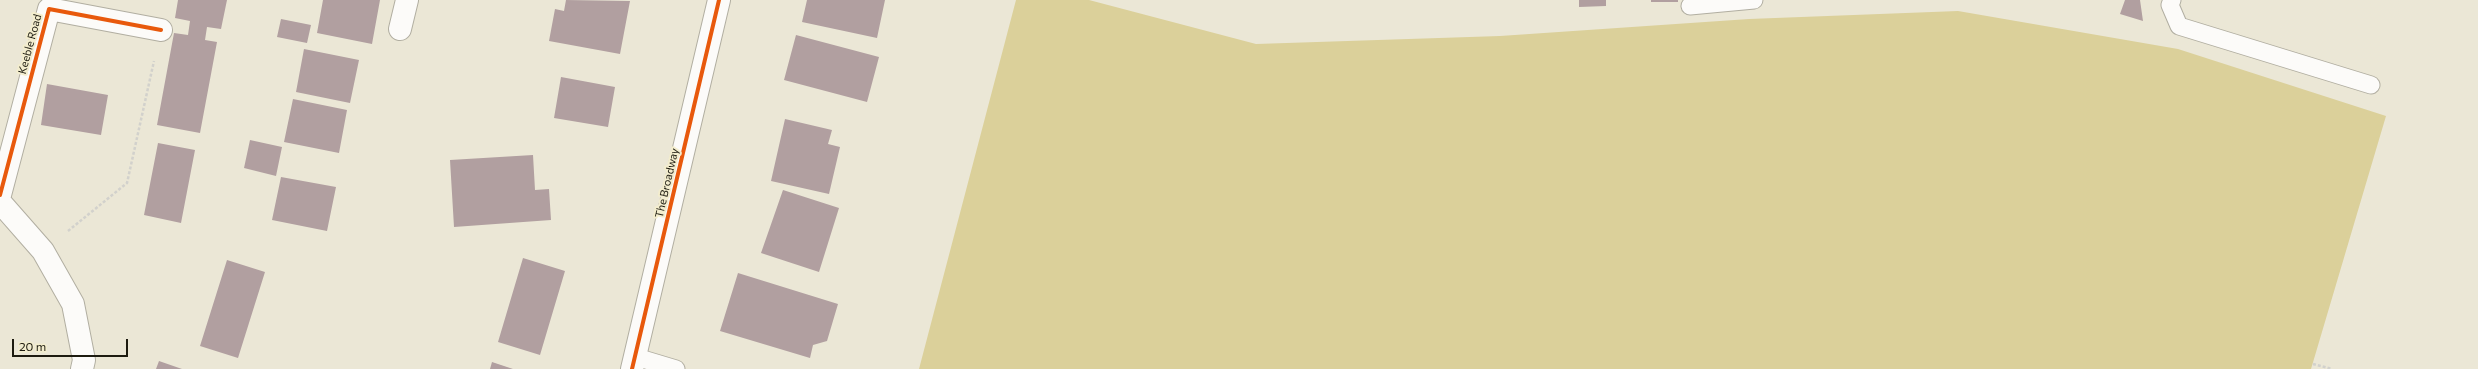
<!DOCTYPE html>
<style>
body{margin:0}
#map{position:relative;width:2478px;height:369px;overflow:hidden;background:#ebe7d6;font-family:Commissioner,sans-serif}
canvas{display:block}
.scale{position:absolute;left:12px;top:339px;width:116px;height:18px;box-sizing:border-box;border:2px solid #1d1b10;border-top:0;padding-left:5px;font-size:12px;line-height:14px;white-space:nowrap;color:#1d1b10;-webkit-text-stroke:3px #f3edce;paint-order:stroke}
</style>
<div id="map">
<canvas width="2478" height="369"></canvas>
<div class="scale">20 m</div>
</div>
<script>
const c = document.querySelector('canvas').getContext('2d');
c.lineJoin = 'round';
function fill(path, color) { c.fillStyle = color; c.fill(path, 'evenodd'); }
function trace(path, color, width, dash) { c.strokeStyle = color; c.lineWidth = width; c.lineCap = dash ? 'butt' : 'round'; c.setLineDash(dash || []); c.stroke(path); }
function drawText(font, color, halo, rows, align = 'center') {
  c.font = font + ' Commissioner,sans-serif'; c.lineWidth = 4; c.setLineDash([]); c.textBaseline = 'middle'; c.strokeStyle = halo; c.fillStyle = color; for (const [text, x, y, turn = 0] of rows) {
    c.save(); c.translate(x, y); c.rotate((+turn || 0) * Math.PI / 180); c.textAlign = isNaN(turn) ? turn : align; if (halo) c.strokeText(text, 0, 0); c.fillText(text, 0, 0); c.restore();
  }
}
const green = new Path2D(`
 M1016,0H1089L1256,44L1500,36L1749,19L1958,11L2178,49L2386,116L2311,369H919Z`);
const building = new Path2D(`
 M178,0H227L221,29L207,27L205,40L217,42L200,133L157,125L174,33L188,35L190,21L175,18Z
 M323,0H380L372,44L317,33Z
 M566,0L630,1L620,54L549,41L555,9L564,11Z
 M807,0H885L877,38L802,22Z
 M1579,0H1606V6L1579,7Z
 M1651,0H1678V2H1651Z
 M2125,0H2140L2143,21L2120,14Z
 M281,19L311,25L307,43L277,37Z
 M796,35L879,57L867,102L784,80Z
 M304,49L359,60L350,103L296,92Z
 M561,77L615,87L608,127L554,118Z
 M47,84L108,95L101,135L41,125Z
 M293,99L347,110L339,153L284,142Z
 M785,119L832,130L828,144L840,147L829,194L771,181Z
 M250,140L282,147L276,176L244,168Z
 M158,143L195,150L181,223L144,215Z
 M533,155L535,190L549,189L551,220L454,227L450,160Z
 M281,177L336,187L327,231L272,220Z
 M783,190L839,208L819,272L761,253Z
 M523,258L565,271L540,355L498,342Z
 M227,260L265,272L238,358L200,346Z
 M738,273L838,304L827,341L813,345L810,358L720,331Z
 M159,361L182,369H156Z
 M492,362L513,369H490Z`);
const path = new Path2D(`
 M68,231L127,183L154,61
 M2313,364L2332,369`);
const lane = new Path2D(`
 M2172,0L2170,5L2179,26L2371,85
 M1690,6L1754,0
 M636,357L676,369`);
const street = new Path2D(`
 M400,29L407,0
 M0,195L49,9L161,30
 M0,202L43,251L73,304L84,360L82,369
 M632,369L719,0`);
const cycleway = new Path2D(`
 M0,195L49,9L161,30
 M632,369L719,0`);
const streetNames = [
 ["Keeble Road",30,44,-75],
 ["The Broadway",667,183,-77]
];
fill(green, '#dbd09a');
fill(building, '#b19fa0');
trace(lane, '#b1aea1', 19);
trace(street, '#b1aea1', 24);
trace(path, '#d2d1cc', 2.5, [3, 2]);
trace(lane, '#fcfbf9', 17);
trace(street, '#fcfbf9', 22);
trace(cycleway, '#e8590c', 4);
drawText('11px', '#1d1b10', '#f3edce', streetNames);
</script>
